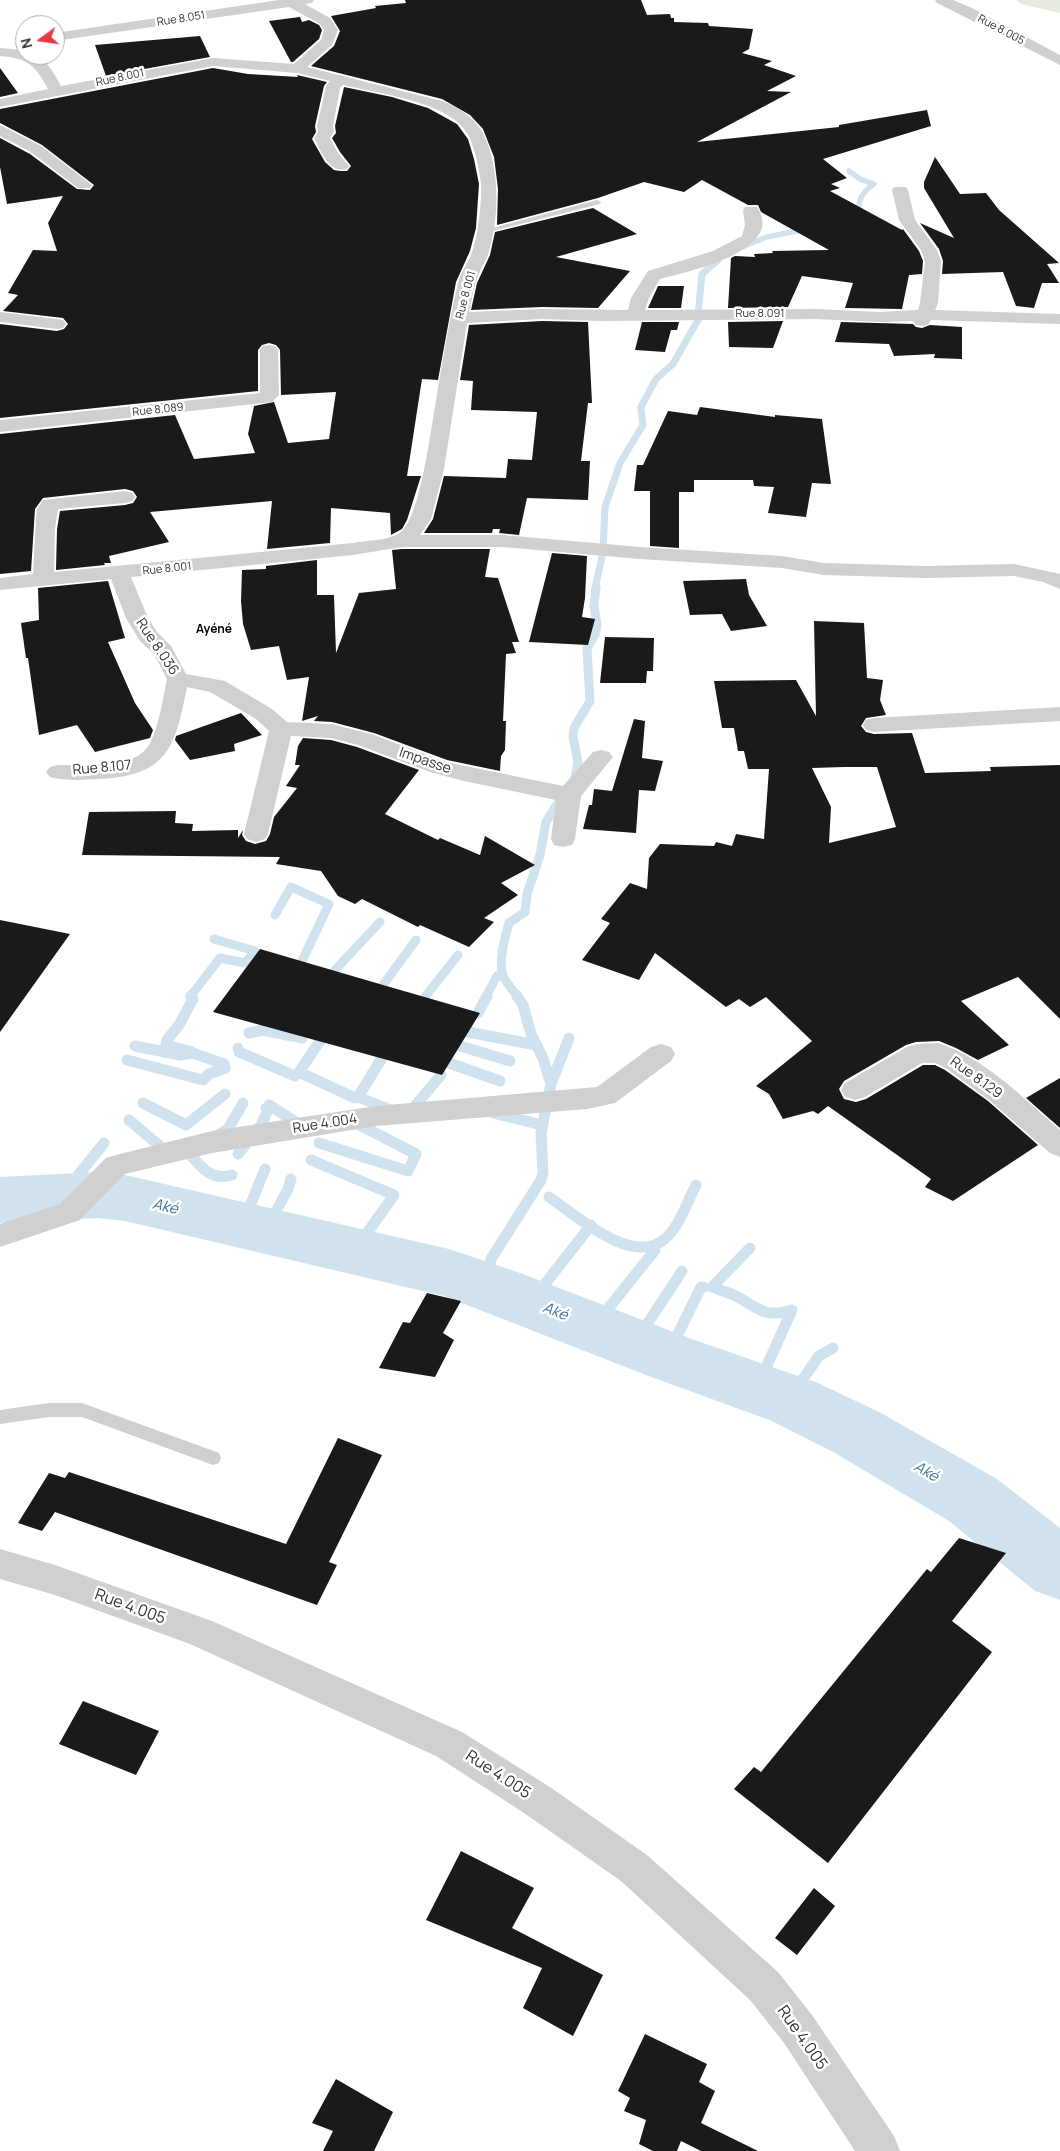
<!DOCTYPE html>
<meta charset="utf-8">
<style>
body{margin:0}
#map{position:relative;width:1060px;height:2151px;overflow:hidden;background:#fff;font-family:Manrope,sans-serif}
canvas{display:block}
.north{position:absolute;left:15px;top:15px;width:50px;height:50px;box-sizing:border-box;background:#fff;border:1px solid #adadad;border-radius:50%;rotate:256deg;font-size:14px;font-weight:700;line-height:20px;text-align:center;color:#333}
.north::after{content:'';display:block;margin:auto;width:18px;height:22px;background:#e63946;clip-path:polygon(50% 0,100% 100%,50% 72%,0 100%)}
</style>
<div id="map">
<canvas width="1060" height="2151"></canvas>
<div class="north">N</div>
</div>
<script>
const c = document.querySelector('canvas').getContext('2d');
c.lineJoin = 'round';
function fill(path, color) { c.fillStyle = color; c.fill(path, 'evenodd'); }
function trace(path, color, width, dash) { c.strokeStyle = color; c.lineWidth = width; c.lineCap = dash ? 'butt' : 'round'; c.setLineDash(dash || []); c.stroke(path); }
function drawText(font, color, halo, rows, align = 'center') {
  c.font = font + ' Manrope,sans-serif'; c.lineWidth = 5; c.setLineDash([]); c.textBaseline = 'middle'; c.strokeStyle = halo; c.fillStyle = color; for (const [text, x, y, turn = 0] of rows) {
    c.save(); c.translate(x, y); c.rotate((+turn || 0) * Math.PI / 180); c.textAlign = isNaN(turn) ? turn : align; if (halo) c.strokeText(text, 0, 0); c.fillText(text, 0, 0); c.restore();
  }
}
const green = new Path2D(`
 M1016,0H1060V13L1021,4Z`);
const streamFar3 = new Path2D(`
 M849,171L860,179L874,184C862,192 857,201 859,215L857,217
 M737,249L767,237L801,230
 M717,261L724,255`);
const streamFar2 = new Path2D(`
 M698,316L702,274L718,260
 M641,407L656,379L673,364L698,320
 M603,550L605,507L620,463L643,425L641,409
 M595,588L603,553`);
const streamFar1 = new Path2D(`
 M574,783L578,762L573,737L574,728L590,701L587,648L595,635L597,625L594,606L596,587
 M275,915L291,887L329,904L302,961
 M334,971L380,922
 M383,985L416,940
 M190,997L220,958L245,963L255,951L214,939
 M425,997L458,955
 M486,997L497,976
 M518,997C513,991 508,984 504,978C497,963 505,938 509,923L525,912L527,894L540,855L546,822L561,798`);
const stream = new Path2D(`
 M191,996L193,999L179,1025L167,1040L166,1045L192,1052
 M478,1013L487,996
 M468,1032L531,1044
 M249,1033L263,1030L302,1038
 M320,1041L299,1072L355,1098
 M460,1046L510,1061
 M238,1048L239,1052L295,1076
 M382,1058L358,1097L391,1110
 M127,1060L203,1080L209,1074L225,1068L224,1064L193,1053L180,1055L135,1046
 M449,1063L500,1081
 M551,1084L569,1038
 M143,1103L186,1125L225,1094
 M269,1105L302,1126
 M410,1112L441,1075
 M493,1113L538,1124
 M129,1120L161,1147L153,1152
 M218,1135L228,1129L243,1103
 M319,1143L408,1171L416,1154L354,1122
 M238,1154L261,1125L268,1110L266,1108
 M191,1155C202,1169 213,1181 232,1175
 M311,1160L394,1195L365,1236
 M72,1183L104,1143
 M549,1197C577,1216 633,1268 666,1238C680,1225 687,1202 696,1185
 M248,1211L265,1169
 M273,1217L288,1189L291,1179
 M750,1248L712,1287C719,1290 727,1292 734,1295C758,1307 763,1319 792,1310
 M485,1282L491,1259L541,1180L543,1173L541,1133L551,1084L543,1058L531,1034L523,1005L517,996
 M538,1293L591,1225
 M603,1315L655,1250
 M644,1329L682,1271
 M675,1340L701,1287H703
 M764,1372L792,1310
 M798,1386L819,1356L833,1348`);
const river = new Path2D(`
 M98,1172L125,1175L449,1249L520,1273L692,1339L818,1383L881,1413L997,1479L1060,1528V1600L1035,1591L949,1521L835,1453L772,1421L646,1375L444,1296L125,1221L98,1218L0,1223V1177Z`);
const building = new Path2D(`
 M405,0H641L647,15L670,14L671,18H674V22L708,23L709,26L753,29L749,49L742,53L772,61L764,65L796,76L767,91L791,92L697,142L839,127V125L927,110L931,126L823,159L847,178L831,184L840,188L830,191L902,230L903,229L919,251L923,261L922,274L909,275L902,309L845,308L853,283L802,276L788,307L728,308L731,258L735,256L755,257L754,254L773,253L772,251L829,250L761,212L758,205H748L702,180L684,192L644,182L598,198L497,225L498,189L494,157L483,129L470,115L442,99L311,66L334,46L340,31L331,16L376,8L375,6L406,3Z
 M300,17L302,22L309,20L319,25L322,30L319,39L293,62H291L269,21Z
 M200,36L210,57L106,76L95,45Z
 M0,68L18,93L0,97Z
 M213,68L248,74L298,77L297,75L327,82L324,86L315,126L316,132L312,139L325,162L334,170L340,171H347L351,166L340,152L332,138L336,133L335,126L344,87L392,97L428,108L457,124L468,139L474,159L479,184L476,228L470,251L456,282L438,380L422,379L407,476H421L407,520L402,529L391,535L390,513L331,508L330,543L267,549L272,501L150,512L169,542L109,556L111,563H104L105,565L56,570L57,529L60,511L125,505L133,503L137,497L133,491L125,489L43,498L35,509L31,571L0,574V434L175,415L194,459L255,453L248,434L254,406L274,402L288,443L329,439L336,392L281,395L280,350L276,345L269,343L262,345L258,350V391L0,418V324L57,331L64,329L68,324L63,318L3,311L18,295L8,293L33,250L57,251L48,223L63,196L7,204L0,167V138L30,154L77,189L90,190L94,185L42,145L0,123V109Z
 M935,157L960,194L986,193L999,210L1059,263L1047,264L1059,283H1042L1034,308L1016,306L1003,272L942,274L943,261L939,249L920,223L954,238L924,188V182Z
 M593,208L637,234L556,257L630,271L598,308L542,307L471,310L477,283L490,255L495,232Z
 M658,286H684L681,308H648Z
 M542,321L588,322L592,403H588L581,461H590L588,500L527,498L519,535L499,533L500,529H493L492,533H424L433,519L444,476L506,478L508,459L532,460L537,412L471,410L473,381L460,380L469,325Z
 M783,321L773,348L729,347L728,322Z
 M642,322H679L677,330H671L665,352L635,350Z
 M841,322L913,324L916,327L922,328L930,325L962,327V359L934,358L935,354L894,356L889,344L835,342Z
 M700,407L775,417V415L822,419L831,484L812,483L806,517L768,513L774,487L754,486L753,480H694V492H679V548L650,546V491H634L637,465H643L668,411L697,415Z
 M402,549H490L485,577L498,578L519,642H512L516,653L506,654L503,721H506L505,750L501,756L500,771L447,760L374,733L332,722L314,721L318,716L302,721L309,677L287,680L279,646L251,650L243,624L241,601L242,570L266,569V566L317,560V595H334L336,653L359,593L396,589L392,550Z
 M552,553L587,556L585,598L582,617L595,619L588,645L529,642Z
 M746,579L749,595L767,626L731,631L722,614L690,615L683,581Z
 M108,581L125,638L108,642L135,703L153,730L150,738L95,752L77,725L39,735L28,658H26L21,623L39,620L38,588Z
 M814,621L864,623L867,678L883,680L880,700L886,715L866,718L861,726L866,732L874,734L912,733L925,773L991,771L990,767L1060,765V1019L1018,977L961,1001L1009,1045L978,1060L956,1048L939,1041L916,1042L906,1045L844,1081L839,1089L844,1099L856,1102L866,1099L923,1065H935L945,1070L988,1101L1038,1145L953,1201L925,1187L931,1179L828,1106L818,1114L813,1111L783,1119L769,1094L756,1086L812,1041L766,997L750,1007L739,999L726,1007L655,953L639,980L582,960L610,923L601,919L630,883L647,889L649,858L660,844L714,846L716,842L732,846L736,834L764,839L769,769H748L744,751H738L734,728H722L714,681L796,680L816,716ZM844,767H877L896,827L829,843L831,807L812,768Z
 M605,637L654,638L653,671H647L646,683H600Z
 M241,713L262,735L234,744L235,751L190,760L175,740L176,736Z
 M634,719L645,721L642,758L663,761L655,791L639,790L636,833L583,829L589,805H592L594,789L612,791Z
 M303,738L331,740L357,747L419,770L385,814L438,840L440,838L480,855L485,836L535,865L501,883L518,895L484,918L494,922L469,947L420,925L418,927L362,899L355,904L338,896L321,871L276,864L280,857L82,855L89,812L176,811L175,823L193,824L192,831L238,830V838L243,830L242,835L246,841L255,844L266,841L270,834L274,817L297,788L286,786L300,765H295L298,746Z
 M0,920L70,934L0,1032Z
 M260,949L383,985L480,1013L442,1075L213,1012Z
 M1060,1078V1128L1026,1098Z
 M427,1293L461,1301L443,1333L454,1340L435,1377L379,1368L403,1322L410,1323Z
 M338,1438L382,1455L329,1562L337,1565L317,1605L55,1512L42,1531L18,1523L49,1473L65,1478L69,1472L286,1544Z
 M959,1538L1006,1553L952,1621L992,1652L828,1863L734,1789L754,1767L761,1772L927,1569L931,1572Z
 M83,1701L159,1731L136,1775L59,1744Z
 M461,1851L534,1888L512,1928L603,1975L573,2036L523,2008L542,1968L426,1920Z
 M814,1888L835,1906L797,1955L775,1938Z
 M645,2034L707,2064L699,2082L715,2091L701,2123L758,2151H701L681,2141L677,2151H653L639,2144L646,2120L624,2111L630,2098L618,2091Z
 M336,2079L393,2112L374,2151H323L333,2131L312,2123Z`);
const service = new Path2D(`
 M597,200L601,202L600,204L485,233L481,231Z
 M49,1403H82L219,1453L221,1458L219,1463L213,1465L82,1417H49L0,1424V1410Z`);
const minor = new Path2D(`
 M279,0H314L312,3L305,4L330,18L338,30L332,45L307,67L442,101C458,107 472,116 481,130C500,161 500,217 489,251C487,260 480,269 477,279C473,289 472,301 469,312L542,309L628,310L631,298L648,271L713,251L742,236L745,225L743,210L745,207H757C787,251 686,272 660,279L649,298L645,310L816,309L880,312L918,310L920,303L925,261L921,250L899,220L892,190L894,187H906L908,190L915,220L937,250L941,261L938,303L935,310L1060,314V324L931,320L928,325L922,326L916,325L913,321L880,322L816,319L601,321L542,319L467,323L444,469L431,519L420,535H503L640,547L782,556L824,563L925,566L1014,564L1060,574V589L1043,582L1014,576L925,578L824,575L782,568L640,559L503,547H402L353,555L131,577L148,618L157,632L171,646L186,674L225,681L272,709L287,722L332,724L374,735L446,762L563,786L593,752L601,750L609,752L613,757L581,796L575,839L572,845L563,847L554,845L551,839L556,800L464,781L430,772L358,745L331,738L291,736L268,834L265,839L256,842L247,839L244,834L269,731L256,719L210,692L187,687C175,748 168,775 100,779C84,780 65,781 50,777L46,772L50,767L58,765C85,764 126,771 146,749C158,735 163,697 167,679L154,654L140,641L126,618L111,579L0,590V578L33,574L36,518L37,509L43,500L125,491L132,493L135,497L132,501L125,503L58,509L55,529L54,572L353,543C367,540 393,541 403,530C420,511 429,441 434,413C441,370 448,326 458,283C461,272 468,263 472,252C478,237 482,200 481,184C480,172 474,144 467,133C449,102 377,93 343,85L340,88L333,126L334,132L330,138L338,153L349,166L347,169C329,174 321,151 314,138L318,132L317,126L326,86L330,81L297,73L213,66L0,107V99L48,89C35,65 28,58 0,56V48L22,50L25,51V55C46,55 52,70 61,86L213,58L294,64L321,40L324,30L320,24L289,7L55,41V33Z
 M0,125L41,146L92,185L90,188H78L31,152L0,136Z
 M0,312L57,319L63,320L66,324L63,328L57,329L0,322Z
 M269,345L275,346L278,350L279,395L272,402L0,432V420L260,393V350L263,346Z
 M1060,707V721L874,732L866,730L863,725L866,720L874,718Z
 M938,1043C984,1057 1024,1099 1060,1130V1157L1050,1153L989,1100L946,1068L935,1063H922L865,1097L855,1100L845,1097L841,1090L845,1083L907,1047L917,1044Z
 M661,1044L671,1047L675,1054L671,1061L615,1103L587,1109L376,1126L212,1153L125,1174L80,1220L0,1247V1224L60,1204L106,1158L116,1155L212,1131L376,1106L597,1087L651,1047Z
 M0,1549L55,1565L212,1621L462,1732L550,1787L647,1855L778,1972L812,2015L894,2136L900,2151H855L784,2043L750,2000L621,1881L524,1813L436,1756L190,1644L55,1595L0,1579Z`);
const tertiary = new Path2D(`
 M935,0H953L972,8L1060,55V65L937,3Z`);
const farStreetnames = [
 ["Rue 8.051",181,19,-9],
 ["Rue 8.005",1001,30,28],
 ["Rue 8.001",120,78,-12],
 ["Rue 8.001",466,295,-75],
 ["Rue 8.091",760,314],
 ["Rue 8.089",158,410,-6],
 ["Rue 8.001",167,569,-6]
];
const farNeighbourhoodnames = [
 ["Ayéné",214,630]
];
const streetNames = [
 ["Rue 8.036",157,647,56],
 ["Impasse",425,761,19],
 ["Rue 8.107",102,768,-5],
 ["Rue 8.129",976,1078,36],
 ["Rue 4.004",325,1124,-9]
];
const waterNames = [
 ["Aké",165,1207,13],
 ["Aké",555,1312,21],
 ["Aké",926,1472,30]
];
const nearStreetnames = [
 ["Rue 4.005",130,1607,20],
 ["Rue 4.005",498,1775,33],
 ["Rue 4.005",802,2038,55]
];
fill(green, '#e6ecdf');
trace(streamFar3, '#cfe2ee', 5.5);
trace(streamFar2, '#cfe2ee', 7);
trace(streamFar1, '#cfe2ee', 9);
trace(stream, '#cfe2ee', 11);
fill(river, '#cfe2ee');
fill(building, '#1a1a1a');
fill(service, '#d0d0d0');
fill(minor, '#d0d0d0');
fill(tertiary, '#d0d0d0');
drawText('11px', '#333', '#fff', farStreetnames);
drawText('bold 12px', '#000', '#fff', farNeighbourhoodnames);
drawText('14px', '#333', '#fff', streetNames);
drawText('italic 15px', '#3f7597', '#fff', waterNames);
drawText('16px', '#333', '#fff', nearStreetnames);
</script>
